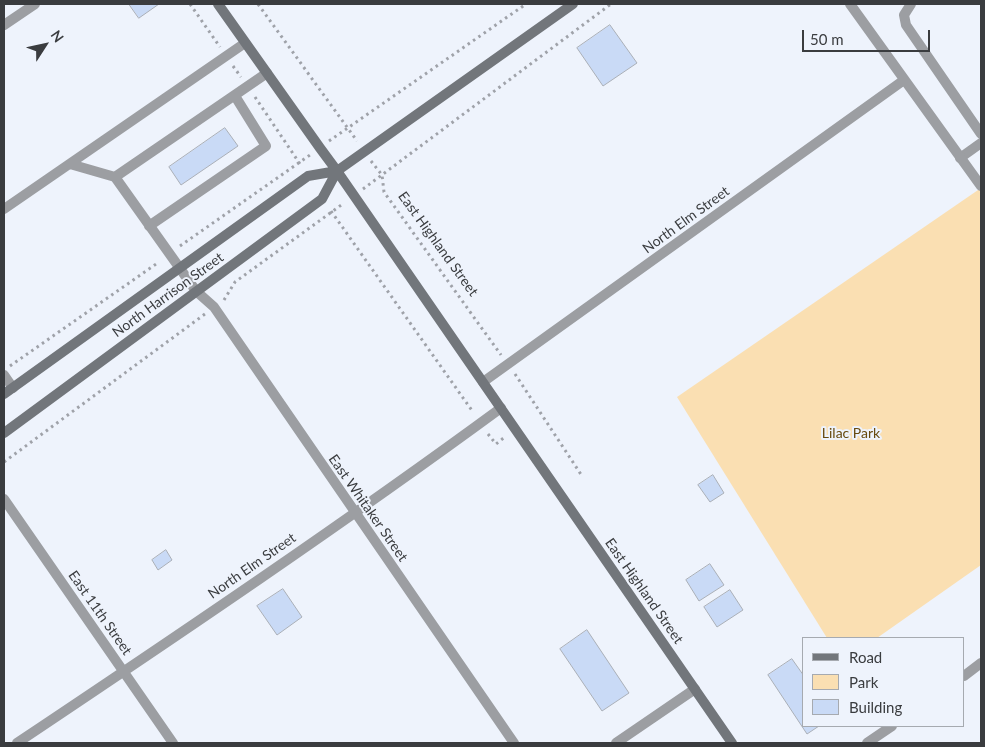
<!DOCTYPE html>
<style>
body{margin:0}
#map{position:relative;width:985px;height:747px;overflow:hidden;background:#eef3fc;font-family:Lato,sans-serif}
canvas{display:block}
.frame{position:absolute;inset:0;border:5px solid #3a3c3f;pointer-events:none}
.legend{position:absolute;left:802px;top:637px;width:162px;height:90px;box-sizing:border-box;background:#eef3fc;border:1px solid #a6aab0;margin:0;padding:6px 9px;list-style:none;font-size:15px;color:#3a3c3f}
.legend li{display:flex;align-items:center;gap:10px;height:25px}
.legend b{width:25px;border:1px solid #a6aab0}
.north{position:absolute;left:20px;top:20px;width:50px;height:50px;-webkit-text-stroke:4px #eef3fc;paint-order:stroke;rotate:55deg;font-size:14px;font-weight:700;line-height:20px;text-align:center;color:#3a3c3f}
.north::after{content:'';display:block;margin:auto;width:18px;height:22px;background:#3a3c3f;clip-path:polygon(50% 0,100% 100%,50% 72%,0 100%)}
.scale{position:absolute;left:802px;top:30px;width:128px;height:22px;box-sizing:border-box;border:2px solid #3a3c3f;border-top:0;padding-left:6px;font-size:15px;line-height:18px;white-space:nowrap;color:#3a3c3f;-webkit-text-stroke:4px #eef3fc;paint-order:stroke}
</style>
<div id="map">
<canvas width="985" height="747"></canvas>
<div class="frame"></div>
<ul class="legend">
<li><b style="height:6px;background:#72767b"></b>Road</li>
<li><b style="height:14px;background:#fadfb2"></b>Park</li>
<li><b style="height:14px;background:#c9daf6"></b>Building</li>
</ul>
<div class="north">N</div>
<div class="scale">50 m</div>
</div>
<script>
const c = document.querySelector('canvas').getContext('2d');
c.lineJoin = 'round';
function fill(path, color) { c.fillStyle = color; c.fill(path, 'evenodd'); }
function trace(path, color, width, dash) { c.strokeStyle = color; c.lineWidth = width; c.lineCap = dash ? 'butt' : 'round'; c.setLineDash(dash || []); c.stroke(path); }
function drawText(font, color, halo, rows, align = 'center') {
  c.font = font + ' Lato,sans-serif'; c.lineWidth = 4; c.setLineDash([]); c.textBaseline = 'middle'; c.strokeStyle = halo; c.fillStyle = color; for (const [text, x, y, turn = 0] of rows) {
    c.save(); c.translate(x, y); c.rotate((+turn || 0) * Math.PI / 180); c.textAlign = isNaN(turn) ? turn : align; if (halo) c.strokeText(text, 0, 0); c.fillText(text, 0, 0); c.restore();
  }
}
const green = new Path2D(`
 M981,188V565L877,638H827L677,397Z`);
const building = new Path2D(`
 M129,4H159L139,18Z
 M610,25L637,63L603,86L577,48Z
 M225,128L238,146L181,185L169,167Z
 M713,475L724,493L710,502L698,485Z
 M166,550L172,560L158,570L152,560Z
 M710,564L724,585L699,601L686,580Z
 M283,589L302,617L277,635L257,606Z
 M730,590L743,610L717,627L704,607Z
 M587,630L629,693L602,711L560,649Z
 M792,659L804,676V726H819L807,734L768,675Z`);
const path = new Path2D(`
 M190,4L220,47
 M258,4L357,141
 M233,66L241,77
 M255,97L300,164
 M329,141L526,4
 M371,161L382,175L384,192L501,355
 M363,189L611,4
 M331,211L473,412
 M180,246L310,155
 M224,300L235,282L344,203
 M10,366L159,262
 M515,374L582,476
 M488,434L496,444L506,436
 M4,462L205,314`);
const lane = new Path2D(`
 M911,4L904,15L906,25L981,134
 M960,158L981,143
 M70,164L115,177
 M4,209L245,43
 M149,226L266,146L235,96
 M196,291L115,177L267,73`);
const street = new Path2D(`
 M850,4L981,186
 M4,25L35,4
 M196,291L214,307L514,743
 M4,375L13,388
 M483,382L904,80
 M4,499L173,743
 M964,676L981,663
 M17,743C180,634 343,524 501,408
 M616,743L695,689
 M867,743L892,726`);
const secondary = new Path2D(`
 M218,4L320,148L337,171L732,743
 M4,394L308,176L337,171L573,4
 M4,433L322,199L337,171`);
const streetNames = [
 ["North Elm Street",686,220,-36],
 ["East Highland Street",438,244,54],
 ["North Harrison Street",168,295,-36],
 ["East Whitaker Street",368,508,55],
 ["North Elm Street",252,566,-35],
 ["East Highland Street",644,591,55],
 ["East 11th Street",100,613,55]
];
const parkNames = [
 ["Lilac Park",851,433]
];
fill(green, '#fadfb2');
fill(building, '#c9daf6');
trace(building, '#aaafb7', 1);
trace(path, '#9fa2a9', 3, [2.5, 4]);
trace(lane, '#9c9ea2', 10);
trace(street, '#9c9ea2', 10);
trace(secondary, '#72767b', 10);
drawText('14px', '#3a3c3f', '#eef3fc', streetNames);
drawText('14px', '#674a0f', '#eef3fc', parkNames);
</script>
